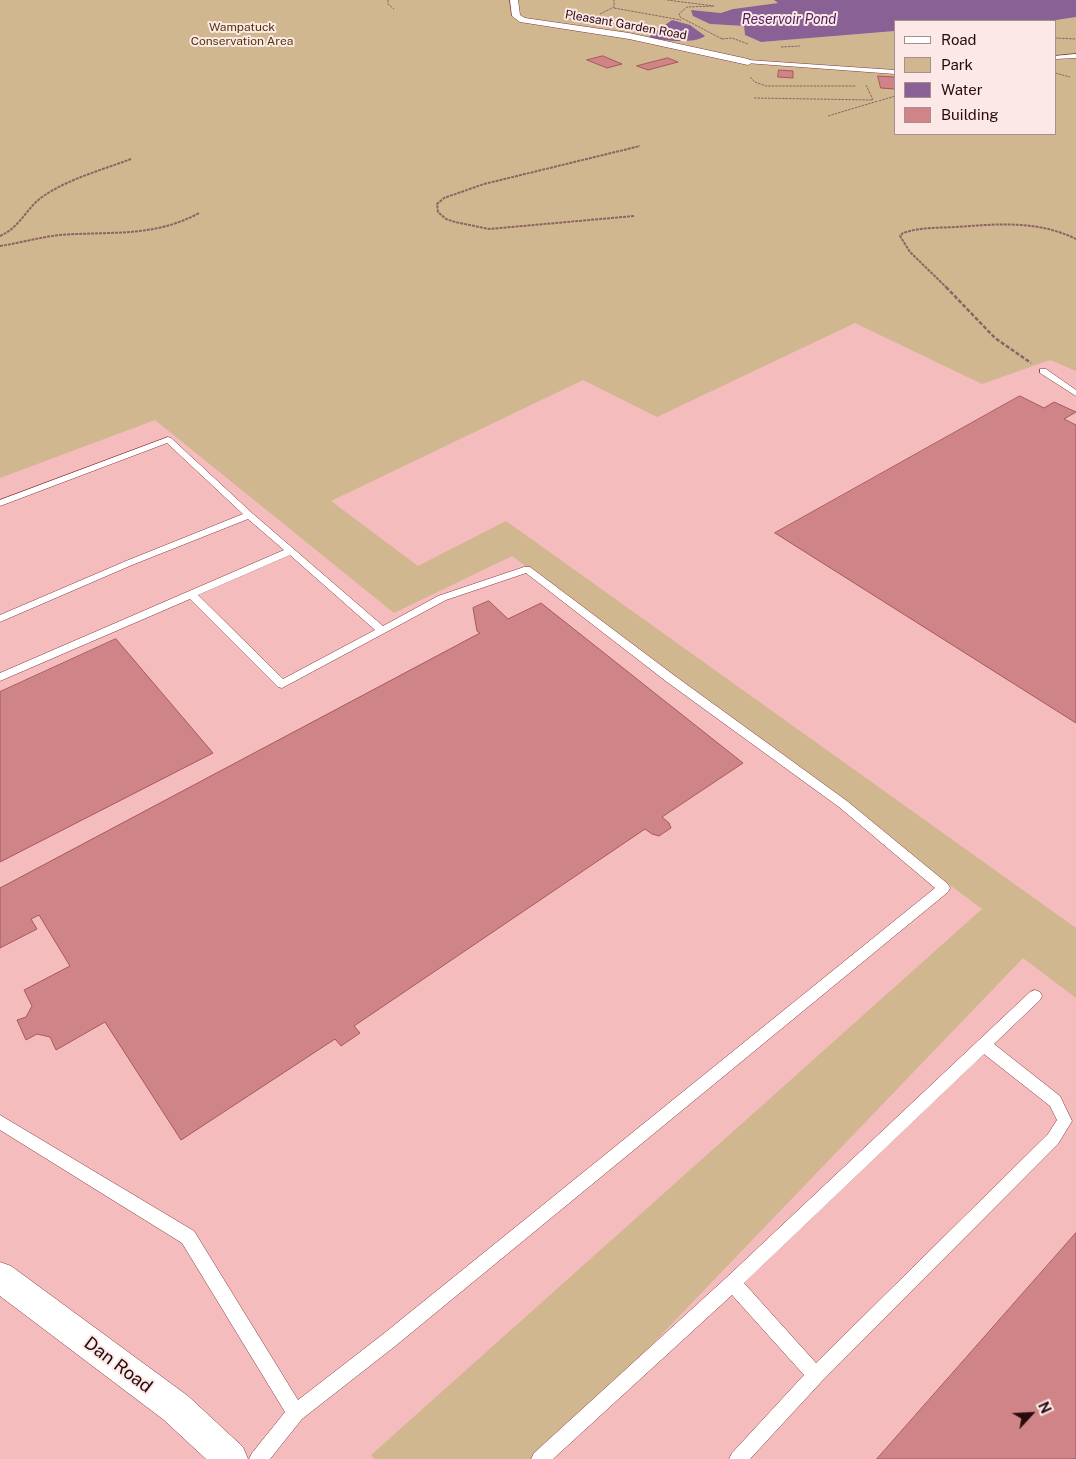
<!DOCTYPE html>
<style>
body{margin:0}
#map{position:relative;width:1076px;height:1459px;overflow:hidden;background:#f4bcbc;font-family:"Public Sans",sans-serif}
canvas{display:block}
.legend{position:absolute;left:894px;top:20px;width:162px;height:115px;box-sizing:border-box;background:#fbe8e7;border:1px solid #a78f8f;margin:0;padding:6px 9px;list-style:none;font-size:15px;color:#2a0a0c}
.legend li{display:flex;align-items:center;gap:10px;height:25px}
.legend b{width:25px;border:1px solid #a78f8f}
.north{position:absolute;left:1006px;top:1389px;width:50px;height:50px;-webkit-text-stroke:4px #fbe8e7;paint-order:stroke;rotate:65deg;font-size:14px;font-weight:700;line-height:20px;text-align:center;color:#2a0a0c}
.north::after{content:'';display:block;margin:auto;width:18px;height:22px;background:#2a0a0c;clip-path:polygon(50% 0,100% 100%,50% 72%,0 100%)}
</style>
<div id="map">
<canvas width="1076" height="1459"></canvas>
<ul class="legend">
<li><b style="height:6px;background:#fff"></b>Road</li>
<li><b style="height:14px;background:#d0b790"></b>Park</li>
<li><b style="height:14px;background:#896195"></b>Water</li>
<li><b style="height:14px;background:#cf8587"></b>Building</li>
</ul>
<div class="north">N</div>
</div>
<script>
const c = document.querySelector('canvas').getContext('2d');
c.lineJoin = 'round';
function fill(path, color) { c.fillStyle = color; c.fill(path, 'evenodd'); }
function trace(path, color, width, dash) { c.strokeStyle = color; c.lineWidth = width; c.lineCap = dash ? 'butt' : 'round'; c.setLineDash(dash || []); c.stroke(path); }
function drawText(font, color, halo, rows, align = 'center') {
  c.font = font + ' "Public Sans",sans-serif'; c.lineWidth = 4; c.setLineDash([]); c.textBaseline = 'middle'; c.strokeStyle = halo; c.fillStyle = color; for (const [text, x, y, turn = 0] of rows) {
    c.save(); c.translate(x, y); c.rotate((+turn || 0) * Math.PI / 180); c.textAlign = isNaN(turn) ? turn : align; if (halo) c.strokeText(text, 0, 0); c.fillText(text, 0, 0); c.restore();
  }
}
const green = new Path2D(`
 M0,0H774L779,3L733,9L721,13L692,10L710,24L744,26L745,35L761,42L895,31V134H1055V21H1050L1076,17V371L1050,360L982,384L855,323L657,417L583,380L331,501L418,566L506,521L1076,928V998L1023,958L542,1459H374L371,1455L982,909L512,556L394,613L155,420L0,478Z`);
const water = new Path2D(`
 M774,0H1076V17L1050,21H895V31L761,42L745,35L744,26L710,24L693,16L691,10L721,13L733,9L778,3Z
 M672,20L690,25L705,36C695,44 661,41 649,37Z`);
const building = new Path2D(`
 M603,56L622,64L607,68L587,60Z
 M668,58L678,62L648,70L637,66Z
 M779,70L793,71V78L778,77Z
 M878,76L895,77V89L881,88Z
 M1020,396L1044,408L1054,402L1076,412L1064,419L1076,425V723L775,533Z
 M489,601L508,619L541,603L743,763L662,817L669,823L671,828L659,836L652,834L645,829L354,1026L360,1033L341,1046L335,1039L181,1140L105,1022L56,1050L50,1037L37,1034L26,1040L17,1020L26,1017L32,1006L24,990L70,966L39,915L31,919L37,929L0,948V888L480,633L477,631L473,608Z
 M116,639L213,753L0,862V692Z
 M1076,1233V1459H877Z`);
const pathFar2 = new Path2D(`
 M388,0V4L394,9
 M667,0L714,6L687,7L679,14L680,17L722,39
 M614,8L681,20
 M600,14L614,7V0
 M1055,38L1076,39
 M722,39L732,38L748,44
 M781,47L800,46
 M1055,73L1070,77
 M750,77L755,82L766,86H856
 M754,98L873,100L866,85
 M879,101L895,96
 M828,116L878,101`);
const pathFar1 = new Path2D(`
 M634,216L489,229L455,222L446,219L438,212L437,204L444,198L484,184L640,146
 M0,236C21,227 27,206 45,195C71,178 102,170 131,159
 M0,246C20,243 40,237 60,235C110,231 153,238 199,213
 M947,288L910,252L900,236L903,233C920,227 938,228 956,227C998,224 1037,220 1076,239`);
const path = new Path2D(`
 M946,287L995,338L1031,363`);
const lane = new Path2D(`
 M1076,54V58L1055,59V56Z
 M748,60L895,70V74L746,63Z
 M1040,369H1046L1076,390V396L1040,373Z
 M168,437L171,438L252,513L383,626L438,596L524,567H530L675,676L847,801L948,884L950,888L948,892L394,1347L302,1419L270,1459H249L252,1453L285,1412L182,1243L0,1130V1115L194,1231L298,1400L382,1335L935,888L839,807L667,682L526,573L446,600L282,688L278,687L190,599L0,681V673L284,550L248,519L132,565L0,622V615L126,561L243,514L167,443L0,506V500ZM290,555L375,630L283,679L198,595Z
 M1035,990L1040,992L1042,996L1040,1000L994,1044L1060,1096L1072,1121L1058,1144L822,1381L750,1459H729L732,1453L804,1375L732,1295L553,1459H531L534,1453L727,1277L1030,992ZM984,1054L1050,1106L1057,1120L1048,1134L816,1363L744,1283Z`);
const street = new Path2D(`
 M510,0H518L520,15L525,18L629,33L748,59L753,62L748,65L629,39L520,22L512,16Z
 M0,1262L11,1266L188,1396L243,1447L248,1459H206L164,1420L0,1296Z`);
const farStreetnames = [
 ["Pleasant Garden Road",626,25,10]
];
const farParknames = [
 ["Wampatuck",242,27],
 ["Conservation Area",242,41]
];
const farWaternames = [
 ["Reservoir Pond",789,20]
];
const nearStreetnames = [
 ["Dan Road",118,1365,37]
];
fill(green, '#d0b790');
fill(water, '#896195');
fill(building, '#cf8587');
trace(building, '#a8575a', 1);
trace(lane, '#84373c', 1);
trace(street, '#84373c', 1);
trace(pathFar2, '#8f6364', 1, [2.5, 1]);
trace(pathFar1, '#8f6364', 2, [3, 1]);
trace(path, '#8f6364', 2.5, [4, 2]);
fill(lane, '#fff');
fill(street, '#fff');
drawText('12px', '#2a0a0c', '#fbe8e7', farStreetnames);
drawText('12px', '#503601', '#fbe8e7', farParknames);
drawText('italic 14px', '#511d5f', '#fbe8e7', farWaternames);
drawText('18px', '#2a0a0c', '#fbe8e7', nearStreetnames);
</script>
